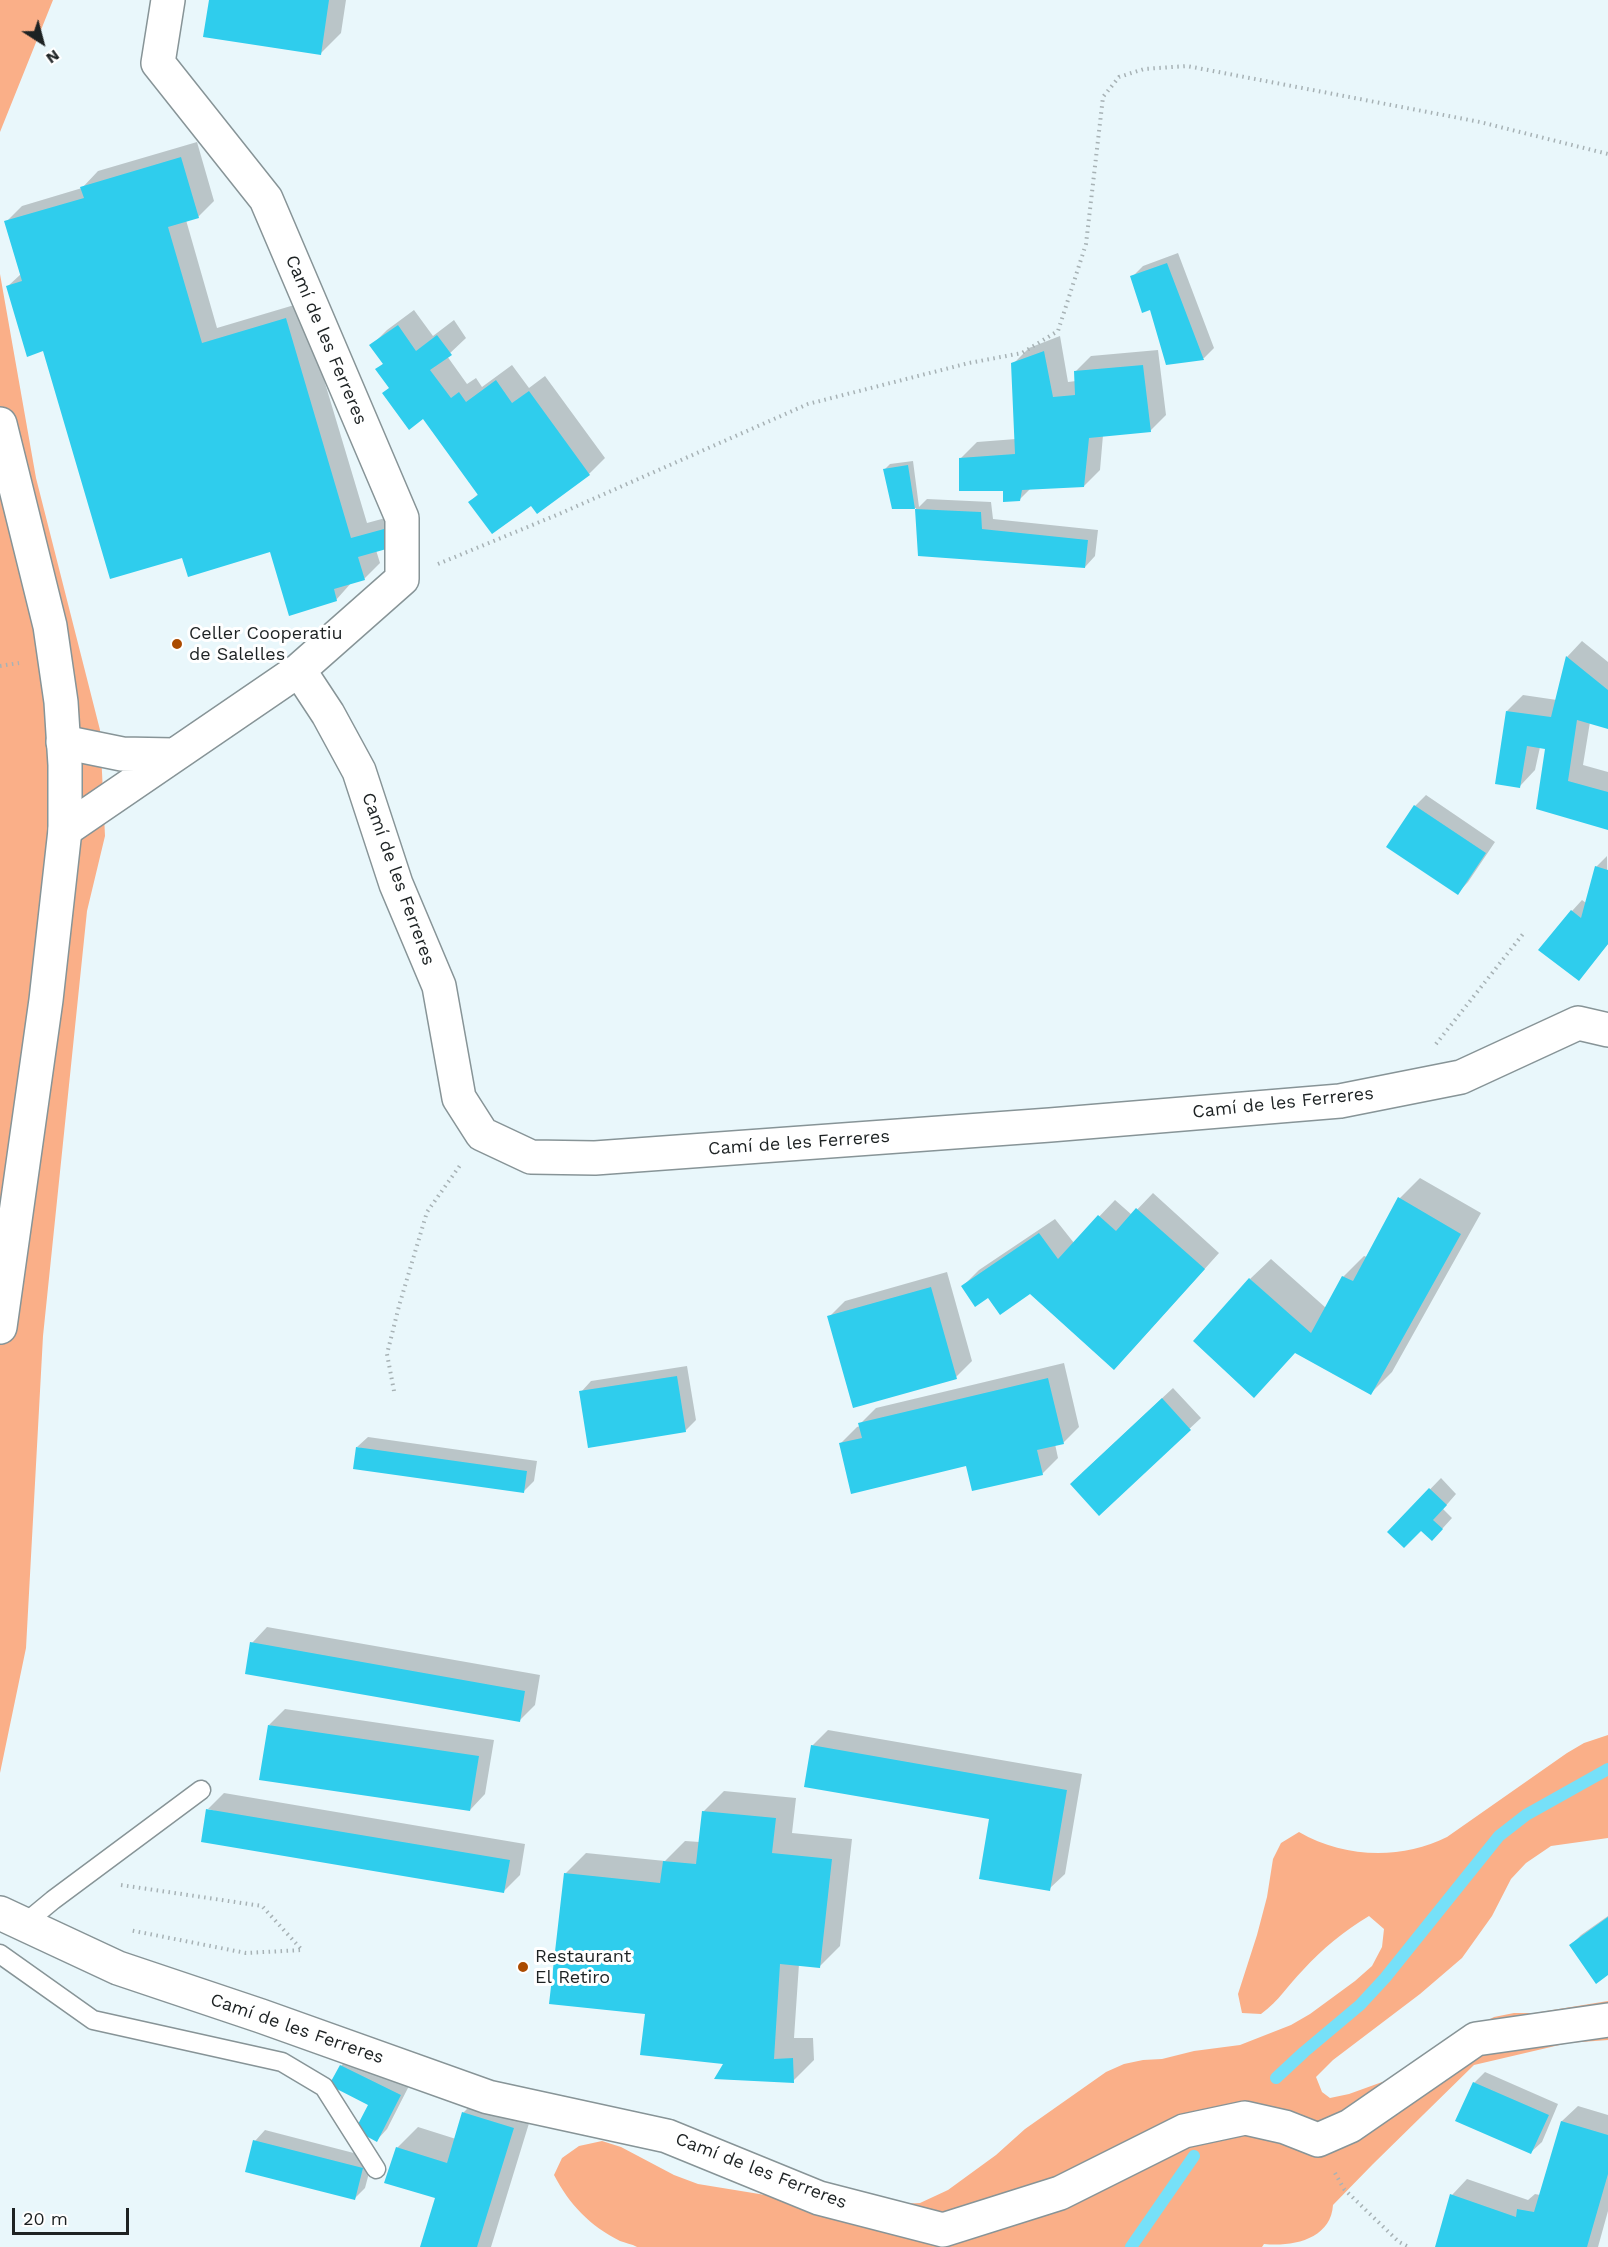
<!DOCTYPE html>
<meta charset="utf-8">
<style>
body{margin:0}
#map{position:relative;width:1608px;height:2247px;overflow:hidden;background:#e9f7fb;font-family:"Work Sans",sans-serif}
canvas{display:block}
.north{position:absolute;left:12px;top:12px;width:60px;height:60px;-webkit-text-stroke:4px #fff;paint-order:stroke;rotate:144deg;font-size:16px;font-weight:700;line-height:24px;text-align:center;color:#1d2223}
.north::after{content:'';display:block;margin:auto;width:21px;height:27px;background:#1d2223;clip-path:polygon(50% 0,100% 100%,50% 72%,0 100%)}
.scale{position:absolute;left:12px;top:2208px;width:117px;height:27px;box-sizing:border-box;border:3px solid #1d2223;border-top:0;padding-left:8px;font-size:18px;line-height:21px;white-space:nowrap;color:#1d2223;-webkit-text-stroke:4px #fff;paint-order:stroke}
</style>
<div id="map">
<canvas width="1608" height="2247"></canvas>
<div class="north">N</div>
<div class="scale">20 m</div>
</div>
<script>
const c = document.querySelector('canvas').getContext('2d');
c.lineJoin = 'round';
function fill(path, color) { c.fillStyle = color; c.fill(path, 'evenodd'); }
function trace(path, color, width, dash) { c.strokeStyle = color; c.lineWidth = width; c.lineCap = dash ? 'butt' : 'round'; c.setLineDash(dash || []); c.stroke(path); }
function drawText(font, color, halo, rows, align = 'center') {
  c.font = font + ' "Work Sans",sans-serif'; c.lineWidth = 6; c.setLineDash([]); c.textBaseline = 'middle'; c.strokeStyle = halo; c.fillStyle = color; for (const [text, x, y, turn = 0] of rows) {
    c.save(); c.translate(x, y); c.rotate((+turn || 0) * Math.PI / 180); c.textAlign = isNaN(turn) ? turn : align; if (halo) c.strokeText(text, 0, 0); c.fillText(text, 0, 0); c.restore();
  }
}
const green = new Path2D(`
 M0,0H53L0,132Z
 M0,274L36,478L100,730L105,836L87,911L43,1336L26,1648L0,1773Z
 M1608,1735V1838L1551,1846L1526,1863L1511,1879L1492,1916L1462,1958L1420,1994L1333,2060L1316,2077L1322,2092L1330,2098L1349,2094L1385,2081L1476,2026L1494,2017L1514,2013H1534L1608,2001V2040L1568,2043L1474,2065L1373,2164L1333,2205C1331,2239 1293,2247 1264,2244L1262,2247H637C632,2244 625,2243 620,2241C590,2226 569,2204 554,2175L562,2158L579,2146L602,2141L621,2147L674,2175L698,2184L839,2207L920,2203L948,2190L996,2155L1025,2129L1106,2072L1124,2064L1143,2060L1162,2059L1194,2051L1240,2045L1291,2025L1310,2014L1355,1981L1372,1966L1382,1947L1384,1929L1369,1916C1344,1931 1323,1948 1303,1970C1287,1986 1280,2000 1261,2014L1242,2013L1238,1994L1257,1935L1267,1897L1273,1859L1281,1843L1299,1832C1344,1858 1401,1860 1447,1837L1567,1753L1584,1743Z`);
const shadow = new Path2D(`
 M210,0H346L341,33L320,54Z
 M197,142L214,201L198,217L186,220L217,328L301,303L367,523L400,514L376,550L380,563L364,579L352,582L336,600L271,551L183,556L44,350L8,286L21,274L6,222L22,206L82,188L98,171Z
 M1178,253L1214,348L1204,358L1167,363L1151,308L1132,277L1143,266Z
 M414,310L433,336L454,320L466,338L447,356L467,384L476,378L482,387L512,365L529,388L545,376L605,458L589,474L531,504L470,502L479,493L424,417L390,387L377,369L384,363L371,346L387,330Z
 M1060,336L1068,382L1076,381L1075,372L1091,356L1158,350L1166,415L1150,431L1103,435L1100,470L1084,486L1031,488L1020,499L961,458L977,442L1016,439L1013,364L1029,348Z
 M913,461L919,507L927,499L991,502L993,519L1098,530L1095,556L1085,567L920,555L916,508H893L885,469L890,464Z
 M1582,641L1608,662V727L1590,722L1583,765L1608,772V828L1538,808L1546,748L1540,747L1535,770L1520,786L1507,711L1523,695L1557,700L1567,657Z
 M1426,795L1495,842L1468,882L1458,893L1388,846L1415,806Z
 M1607,856L1608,944L1579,979L1540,950L1572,911L1582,900L1586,903L1596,867Z
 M1420,1178L1481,1213L1392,1372L1371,1393L1250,1279L1271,1259L1326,1308L1343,1277L1364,1256L1367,1257L1400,1198Z
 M1153,1193L1219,1253L1130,1352L1030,1292L989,1296L963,1286L979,1270L1055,1219L1074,1243L1115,1200L1132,1215Z
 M947,1272L972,1361L956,1377L829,1317L845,1301Z
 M1064,1363L1079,1427L1063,1443L1055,1444L1058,1458L1042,1474L967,1464L841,1443L857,1427L860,1426V1424L876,1408Z
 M687,1366L696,1420L685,1431L581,1392L591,1381Z
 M1173,1388L1201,1418L1099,1513L1082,1473Z
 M368,1437L537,1461L534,1481L524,1491L357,1447Z
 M1441,1478L1456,1494L1443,1509L1452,1518L1442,1529L1389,1532Z
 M267,1627L540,1675L535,1705L519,1721L252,1643Z
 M285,1709L494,1740L485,1794L470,1810L269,1725Z
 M828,1730L1082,1774L1065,1874L1049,1889L990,1818L812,1746Z
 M724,1791L796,1798L792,1833L852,1839L840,1946L820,1966L799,1964L794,2038H813L814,2060L793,2081L725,2062L646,2013L565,1874L586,1853L665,1861L685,1841L700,1842L703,1812Z
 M224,1793L525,1844L520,1875L504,1891L208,1809Z
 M1608,1916V1974L1571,1945L1581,1935Z
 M351,2055L410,2084L387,2129L377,2140L370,2104L341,2066Z
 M1485,2072L1558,2104L1542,2142L1531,2152L1474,2083Z
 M484,2092L534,2107L491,2247H422L437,2197L397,2148L418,2127L456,2139L463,2113Z
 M1578,2106L1608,2115V2211L1598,2247H1436L1452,2195L1467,2179L1528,2200L1535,2194L1540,2195L1562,2121Z
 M265,2130L373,2158L365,2188L354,2199L255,2141Z`);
const stream = new Path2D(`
 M1276,2078L1304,2052L1360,2005L1385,1978L1499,1836L1526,1815L1608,1769
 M1131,2247L1194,2156`);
const building = new Path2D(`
 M209,0H329L321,55L203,37Z
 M181,157L199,218L168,227L202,343L286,318L351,538L384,529L390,548L358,557L365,580L334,589L337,601L289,616L270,552L188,577L182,558L110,579L43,351L27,357L6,286L22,281L4,221L84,198L80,187Z
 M1167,263L1204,360L1166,365L1150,310L1142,313L1130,276Z
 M398,325L416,351L437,335L452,355L430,370L451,398L459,392L466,402L496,380L512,403L529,391L590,475L537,514L531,506L492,534L468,502L478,495L423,419L409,430L382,393L389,388L375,369L383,364L369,345Z
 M1044,351L1053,397L1075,395L1074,371L1143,365L1151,432L1089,438L1084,487L1022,490L1020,501L1003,502V491H959V458L1015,454L1011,363Z
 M908,465L915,509H892L883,469Z
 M915,509L981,512L982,529L1088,540L1085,568L918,556Z
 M1566,656L1608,690V729L1577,720L1568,781L1608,792V830L1536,809L1545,749L1527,746L1520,788L1495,784L1506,711L1551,717Z
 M1414,805L1486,853L1458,895L1386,847Z
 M1595,866L1608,870V944L1579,981L1538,950L1571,910L1581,918Z
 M1398,1197L1461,1234L1371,1395L1295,1353L1254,1398L1193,1341L1249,1278L1311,1333L1342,1276L1353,1281Z
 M1136,1208L1205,1269L1114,1370L1030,1294L1000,1315L988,1298L975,1307L961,1286L1039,1233L1058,1259L1098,1215L1116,1231Z
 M931,1287L957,1379L853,1408L827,1316Z
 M677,1376L686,1432L588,1448L579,1391Z
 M1048,1378L1064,1444L1037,1450L1043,1475L972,1491L966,1466L851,1494L839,1443L862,1438L858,1423Z
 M1162,1398L1191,1430L1099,1516L1070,1484Z
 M356,1447L527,1471L524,1493L353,1469Z
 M1429,1488L1447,1505L1433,1520L1443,1529L1432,1541L1421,1531L1404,1548L1387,1532Z
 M250,1642L525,1691L520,1722L245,1674Z
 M268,1725L479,1756L470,1811L259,1780Z
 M811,1745L1067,1790L1050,1891L979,1879L989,1819L804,1787Z
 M206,1809L510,1860L504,1893L201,1842Z
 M702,1811L776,1818L772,1853L832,1859L820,1968L780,1964L774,2059L793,2058L794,2083L714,2079L723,2064L640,2055L645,2014L549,2004L564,1873L660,1883L663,1861L696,1864Z
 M1608,1917V1975L1596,1984L1569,1945Z
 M340,2065L401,2095L377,2142L355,2130L368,2105L329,2085Z
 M1473,2082L1549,2115L1531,2154L1455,2121Z
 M462,2112L514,2128L477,2247H420L435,2198L384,2183L396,2147L447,2163Z
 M1561,2121L1608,2135V2174L1587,2247H1435L1450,2194L1516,2217L1517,2209L1534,2212Z
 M253,2140L363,2168L355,2200L245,2172Z`);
const path = new Path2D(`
 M438,564L559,514L808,404L969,363L1022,353L1058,331L1086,244L1103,97L1119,77L1144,69L1187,66L1480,122L1608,154
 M0,666L19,663
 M1436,1044L1523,934
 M394,1391L387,1354L399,1306L427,1212L461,1164
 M121,1885L262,1906L302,1950L246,1953L129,1930
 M1335,2173L1344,2189L1399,2242L1409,2247`);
const lane = new Path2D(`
 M24,1924L53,1900L201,1790
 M0,1954L93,2020L282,2062L324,2087L376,2169`);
const street = new Path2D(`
 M299,670L328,714L359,771L396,884L439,986L459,1098L482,1134L531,1157L595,1158L1050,1125L1340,1101L1461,1077L1578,1023L1608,1030
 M63,742L122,754L174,755
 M65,830L299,670L402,579V518L266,199L158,63L168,0
 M0,1913L118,1968L261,2016L488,2097L667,2136L819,2198L943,2230L1060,2193L1184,2131L1245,2118L1285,2127L1318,2140L1350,2126L1476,2039L1608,2020`);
const secondary = new Path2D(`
 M0,424L50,626L61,702L65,765V830L46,1000L0,1327`);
const markers = [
 [177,644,6,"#ab4b00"],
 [523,1967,6,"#ab4b00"]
];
const streetNames = [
 ["Camí de les Ferreres",326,340,67],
 ["Camí de les Ferreres",398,879,70],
 ["Camí de les Ferreres",1283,1103,-6],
 ["Camí de les Ferreres",799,1143,-4],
 ["Camí de les Ferreres",297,2029,19],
 ["Camí de les Ferreres",761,2171,21]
];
const poiNames = [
 ["Celler Cooperatiu",189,634],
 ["de Salelles",189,655],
 ["Restaurant",535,1957],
 ["El Retiro",535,1978]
];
fill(green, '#faaf88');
fill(shadow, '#0003');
trace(stream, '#76e0f8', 12);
fill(building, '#2fcded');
trace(lane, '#879497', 21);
trace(street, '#879497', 36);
trace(secondary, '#879497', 36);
trace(path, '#a7b2b5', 4, [1.5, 4.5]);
trace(lane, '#fff', 18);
trace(street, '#fff', 33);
trace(secondary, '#fff', 33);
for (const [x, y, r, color] of markers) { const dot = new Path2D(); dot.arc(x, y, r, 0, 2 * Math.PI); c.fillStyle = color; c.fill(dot); trace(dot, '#fff', 2); }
drawText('18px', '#1d2223', '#fff', streetNames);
drawText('18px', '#1d2223', '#fff', poiNames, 'left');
</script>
